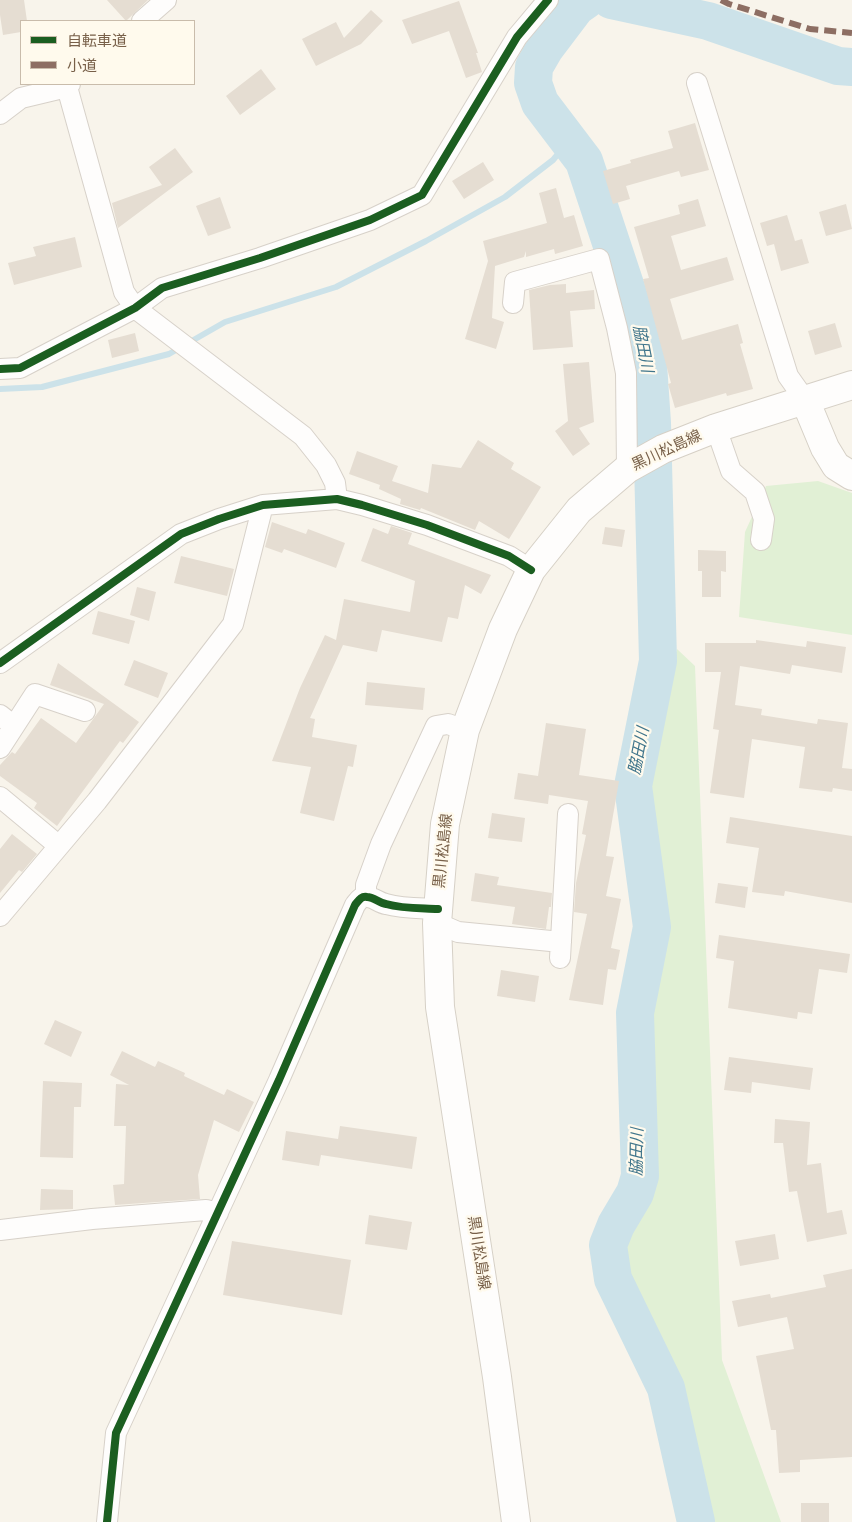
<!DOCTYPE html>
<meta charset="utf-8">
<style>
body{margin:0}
#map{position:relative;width:852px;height:1522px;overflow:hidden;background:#f8f4eb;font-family:"Roboto Condensed","Noto Sans JP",sans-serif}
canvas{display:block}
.legend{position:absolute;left:20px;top:20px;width:175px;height:65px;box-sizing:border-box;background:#fffaed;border:1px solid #c9bcab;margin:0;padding:6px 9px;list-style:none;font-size:15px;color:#786049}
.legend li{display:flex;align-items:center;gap:10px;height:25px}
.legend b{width:25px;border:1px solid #c9bcab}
</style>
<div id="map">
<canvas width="852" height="1522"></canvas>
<ul class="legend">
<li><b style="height:6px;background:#1b5e20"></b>自転車道</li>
<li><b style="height:6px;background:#8d6e63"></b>小道</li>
</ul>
</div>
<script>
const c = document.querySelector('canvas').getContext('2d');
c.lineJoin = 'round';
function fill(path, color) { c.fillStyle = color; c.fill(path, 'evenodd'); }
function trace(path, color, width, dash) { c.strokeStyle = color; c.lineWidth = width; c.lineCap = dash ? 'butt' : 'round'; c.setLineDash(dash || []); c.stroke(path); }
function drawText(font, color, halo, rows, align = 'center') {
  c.font = font + ' "Roboto Condensed","Noto Sans JP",sans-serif'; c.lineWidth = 4.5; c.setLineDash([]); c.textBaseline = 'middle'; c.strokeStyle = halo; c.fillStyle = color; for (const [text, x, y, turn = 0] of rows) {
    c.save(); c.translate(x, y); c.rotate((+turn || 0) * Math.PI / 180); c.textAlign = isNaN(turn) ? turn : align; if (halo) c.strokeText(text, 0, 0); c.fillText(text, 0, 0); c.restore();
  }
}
const green = new Path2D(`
 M818,481L852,493V635L739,617L745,532L766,486Z
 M677,649L695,666L722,1360L781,1522H703L672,1385L613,1253L645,1185L640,788Z`);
const stream = new Path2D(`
 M0,389L42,387L169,354L225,322L336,287L426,241L505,197L553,160L568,142`);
const river = new Path2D(`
 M586,0L576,7L545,48L534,67L533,83L540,103L584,161L635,315L648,364L652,423L658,661L633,786L652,927L635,1013L640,1176L635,1193L616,1225L608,1245L613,1279L666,1388L696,1522
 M611,0L708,21L838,66L852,67`);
const building = new Path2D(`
 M0,0H24L27,21H21V32L3,35L0,15Z
 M107,0H148L126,21Z
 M459,1L478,53H476L482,72L466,78L449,31L412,44L402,20Z
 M371,10L383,21L361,44L316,66L302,39L336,22L344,38Z
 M261,69L276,89L240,115L226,96Z
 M695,123L709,170L681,177L679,171L626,186L630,199L613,204L603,171L631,163L630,160L673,148L668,131Z
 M175,148L193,172L118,228L112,203L162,185L149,167Z
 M483,162L494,180L464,199L452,181Z
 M556,188L564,218L574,215L583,246L555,254L554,249L526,257V251L524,257L495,266L492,318L504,322L496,349L465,339L488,261L483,241L547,223L539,193Z
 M220,197L231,228L208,236L196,206Z
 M698,199L706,226L671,236L681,270L727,257L734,280L670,299L682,340L738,324L743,343L740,344L753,389L727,396L726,393L675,408L668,384L671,383L643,279L649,278L634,227L680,214L678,205Z
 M846,204L852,229L826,236L819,212Z
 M787,215L795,241L802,239L809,263L781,271L774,244L767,246L760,223Z
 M75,237L82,267L14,285L8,263L36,256L33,247Z
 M566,284V293L594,290L595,309L570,311L573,347L533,350L529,290L550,285Z
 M835,323L842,347L815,355L808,331Z
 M135,333L139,351L112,358L108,340Z
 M589,362L594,422L579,428L590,444L573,456L555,431L568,421L563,364Z
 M478,440L514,463L511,469L541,487L509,539L479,521L475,530L421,508L420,510L400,504L401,499L379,489L380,485L349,474L357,451L398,466L392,481L428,493L432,464L461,468Z
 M272,522L306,534L308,529L345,543L336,568L284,549L282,553L265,547Z
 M391,526L412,533L408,544L491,575L481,594L465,585L458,619L448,617L442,642L382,630L377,652L343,645L310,718L315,719L312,737L357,745L353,767L348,766L334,821L300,813L311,767L272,761L300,688L325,635L336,640L344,599L410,612L415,581L361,561L373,528L388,534Z
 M605,527L625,530L622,547L602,544Z
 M698,550L726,551V572L721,571V597H702V571H698Z
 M181,556L234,569L227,596L174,583Z
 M137,587L156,592L149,621L130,615Z
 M98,611L135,621L129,644L92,634Z
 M756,640L806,647L807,641L846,647L842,673L792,665L790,674L740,666L735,705L762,709L761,715L817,724L818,719L848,723L842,768L852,769V791L833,788L832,792L799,788L805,747L752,739L744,798L710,793L719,730L713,729L721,672H705V643H756Z
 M134,660L168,673L158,698L124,685Z
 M58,663L139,722L123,743L120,741L57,826L34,808L37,803L0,776V765L12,752L15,754L41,718L76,743L104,704L50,685Z
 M367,682L425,688L423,710L365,705Z
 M546,723L586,729L579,775L619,781L606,856L614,857L606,896L621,899L611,948L620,950L616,970L608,969L603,1005L569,1000L587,914L574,912L576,883L586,835L582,834L588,801L549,795L548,804L514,799L518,773L538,776Z
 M492,813L525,818L522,842L488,838Z
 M730,817L852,836V903L785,891L784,896L752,892L759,848L726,843Z
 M12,834L37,854L22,872L19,870L0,893V849Z
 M475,873L499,877L497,885L552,893L551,907H549L546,929L512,924L515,907L471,901Z
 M718,883L748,887L745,908L715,903Z
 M719,935L850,954L847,973L819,969L812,1014L798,1012L797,1019L728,1008L734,961L716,958Z
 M501,970L539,976L535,1002L497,996Z
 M55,1020L82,1032L71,1057L44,1044Z
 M122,1051L155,1067L158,1061L185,1073L184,1076L224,1095L227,1089L254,1102L239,1132L214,1120L198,1175L200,1199L115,1205L113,1185L124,1184L126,1126H114L116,1084L129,1085L110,1075Z
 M729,1057L813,1068L810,1090L752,1082L751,1093L724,1090Z
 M43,1081L82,1083L81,1107H74L73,1158L40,1157Z
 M775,1119L810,1122L807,1165L821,1163L827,1213L842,1210L847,1234L807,1242L797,1191L789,1192L783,1143H774Z
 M340,1126L417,1137L412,1169L321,1155L319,1166L282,1160L286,1131L338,1139Z
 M41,1189L73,1190V1209L40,1210Z
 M369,1215L412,1222L407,1250L365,1244Z
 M775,1234L779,1259L740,1266L735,1241Z
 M232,1241L351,1260L342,1315L223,1295Z
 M852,1269V1457L800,1460V1472L779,1473L776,1430H771L756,1356L794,1349L787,1317L738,1327L732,1301L770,1294L771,1298L826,1287L823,1275Z
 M801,1503H829V1522H801Z`);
const street = new Path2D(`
 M142,21L166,0
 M697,83L788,376L805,400
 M67,87L124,292L135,308L303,436L326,465L335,483L337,499
 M0,114L21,98L67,87L70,84
 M513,303L515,282L599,259L617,328L626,373L627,469
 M0,369L20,368L135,308L162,288L260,258L370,220L422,195L517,37L548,0
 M716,428L731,471L755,492L764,519L761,540
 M0,663L181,534L219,519L263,505L337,499L362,505L427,525L509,556L531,570
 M0,715L14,726
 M0,748L35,694L85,711
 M0,797L59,846
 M366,896V885L381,844L436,726L448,724L465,730
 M0,916L97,801L233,624L263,505
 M437,923L458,932L561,942
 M560,958L568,814
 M0,1230L92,1219L206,1210L218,1213
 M107,1522L116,1433L279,1080L355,905C359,900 361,896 367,897C374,897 379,903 386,904C403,909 421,908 438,909`);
const secondary = new Path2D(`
 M805,400L825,448L836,466L852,476
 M516,1522L497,1377L440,1007L437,923L445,824L465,730L503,629L531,570L579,510L627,469L663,449L716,428L852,385`);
const quiet = new Path2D(`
 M721,0L729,4L810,29L852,33`);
const cycleway = new Path2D(`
 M0,369L20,368L135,308L162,288L260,258L370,220L422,195L517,37L548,0
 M0,663L181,534L219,519L263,505L337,499L362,505L427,525L509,556L531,570
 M107,1522L116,1433L279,1080L355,905C359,900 361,896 367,897C374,897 379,903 386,904C403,909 421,908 438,909`);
const streetNames = [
 ["黒川松島線",667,451,-25],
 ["黒川松島線",444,851,-84],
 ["黒川松島線",478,1253,81]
];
const waterNames = [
 ["脇田川",642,349,79],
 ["脇田川",640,751,-79],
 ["脇田川",638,1152,-89]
];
fill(green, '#e1f0d5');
trace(stream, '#cce2e9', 6);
trace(river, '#cce2e9', 38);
fill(building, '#e5ddd2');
trace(street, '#d7d1c9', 22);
trace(secondary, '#d6d0c6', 30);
trace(street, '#fefdfc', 20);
trace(secondary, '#fefdfc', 28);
trace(quiet, '#8d6e63', 6, [12, 6]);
trace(cycleway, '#1b5e20', 8);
drawText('15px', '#786049', '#fffaed', streetNames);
drawText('italic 16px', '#41768c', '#fffaed', waterNames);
</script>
